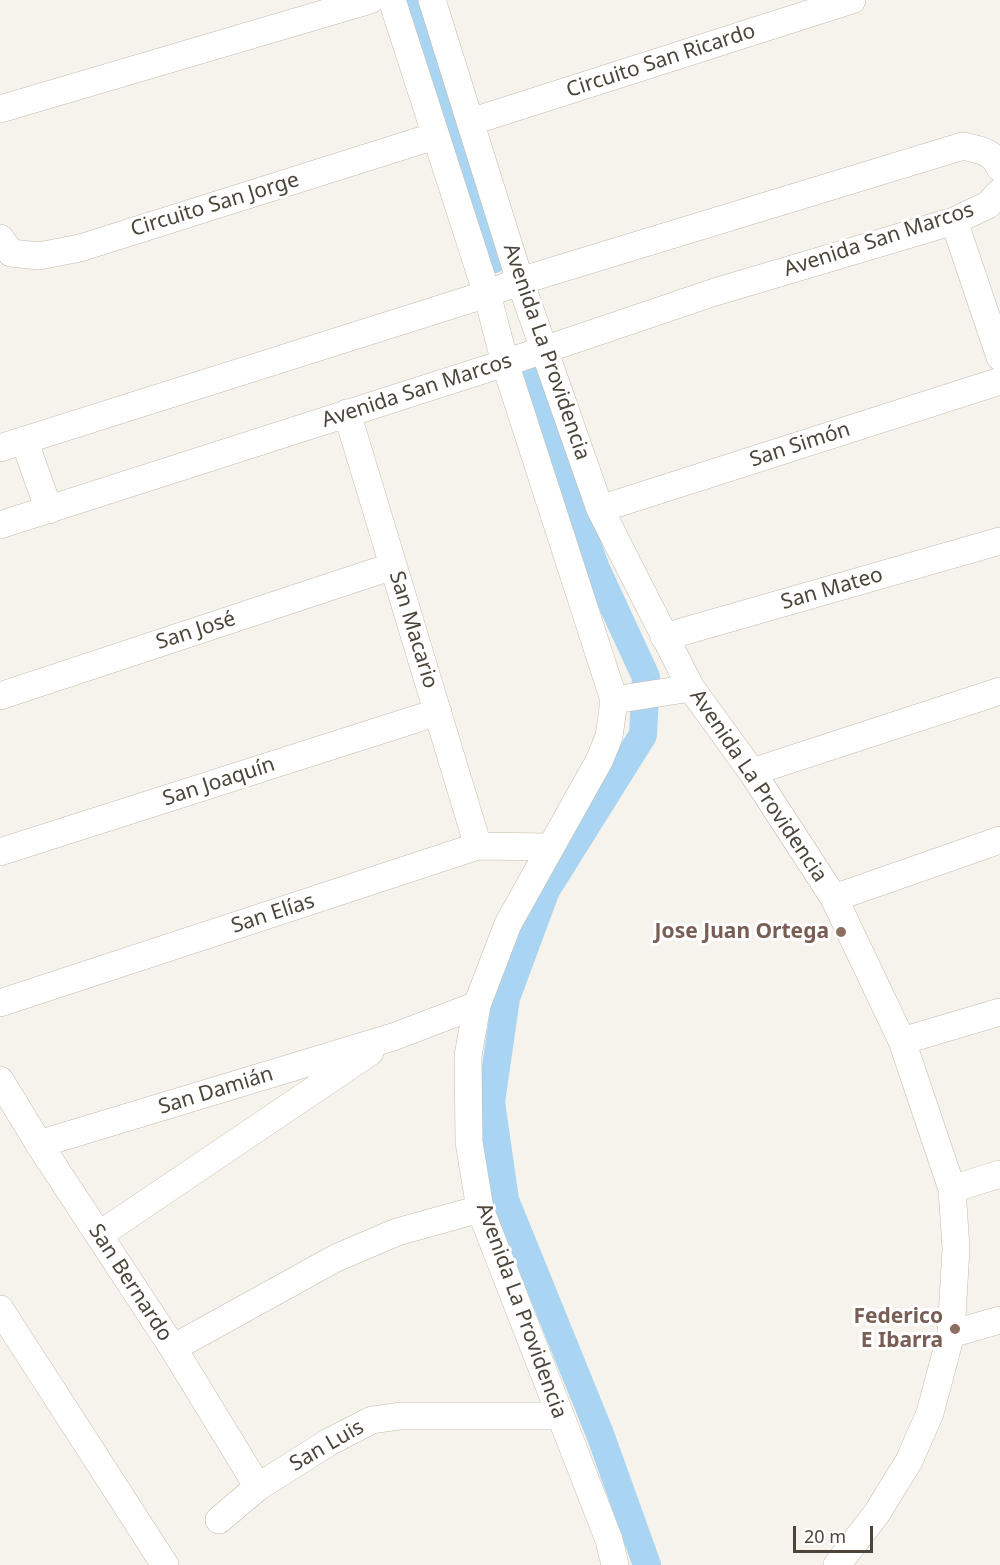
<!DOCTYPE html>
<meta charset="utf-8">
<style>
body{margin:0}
#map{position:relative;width:1000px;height:1565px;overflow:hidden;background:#f6f3ec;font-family:"Noto Sans",sans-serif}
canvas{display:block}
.scale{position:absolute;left:793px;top:1526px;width:80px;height:27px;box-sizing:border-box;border:3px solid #4b4439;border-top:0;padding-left:8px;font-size:18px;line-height:21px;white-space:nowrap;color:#4b4439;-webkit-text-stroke:4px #fff;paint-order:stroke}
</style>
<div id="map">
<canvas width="1000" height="1565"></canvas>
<div class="scale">20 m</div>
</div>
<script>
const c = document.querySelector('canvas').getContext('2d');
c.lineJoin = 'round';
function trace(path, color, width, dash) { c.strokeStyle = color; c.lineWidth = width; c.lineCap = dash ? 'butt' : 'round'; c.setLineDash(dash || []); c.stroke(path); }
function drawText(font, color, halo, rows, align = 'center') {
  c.font = font + ' "Noto Sans",sans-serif'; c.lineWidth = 6; c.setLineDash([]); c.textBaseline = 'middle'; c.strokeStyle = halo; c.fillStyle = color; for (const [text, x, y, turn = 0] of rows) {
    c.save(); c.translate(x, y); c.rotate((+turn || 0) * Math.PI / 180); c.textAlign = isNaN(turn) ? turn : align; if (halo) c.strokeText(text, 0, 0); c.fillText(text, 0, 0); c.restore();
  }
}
const canal = new Path2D(`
 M414,0L494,259
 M526,374L596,569L646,677L643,735L546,890L506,998L491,1102L505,1200L600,1434L647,1565`);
const minor = new Path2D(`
 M392,0L487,294L505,363L614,700L609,737L599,761L508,924L477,1005L468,1056L469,1142L480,1209L609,1540L615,1565
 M432,0L520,281L600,509L691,688L752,772L834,898L902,1041L952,1189L956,1248L951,1334L930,1413L909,1461L877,1513L837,1565
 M0,109L370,0
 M470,122L852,0
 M954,221L1000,357
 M0,238L11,253L39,256L80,248L435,136
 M347,413L478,846
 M24,440L49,510
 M0,448L487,294L520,281L963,146C980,150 993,151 1000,168
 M600,509L1000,381
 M0,525L505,363L715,292L954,221L988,205L1000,192
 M664,637L1000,541
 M0,696L393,566
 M614,700L691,688
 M752,772L1000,691
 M0,852L438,712
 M834,898L1000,840
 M0,1003L478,846L549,847
 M902,1041L1000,1012
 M0,1080L39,1144L173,1348L258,1487
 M39,1144L393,1037L477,1005
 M952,1189L1000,1174
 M99,1235L370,1052
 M0,1309L165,1565
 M951,1334L1000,1320
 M173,1348L336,1258L397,1232L480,1209
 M219,1520L258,1487L329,1442L372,1420L400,1416H560`);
const markers = [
 [841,932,6,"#8d6e63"],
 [955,1329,6,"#8d6e63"]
];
const streetNames = [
 ["Circuito San Ricardo",661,61,-18],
 ["Circuito San Jorge",215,205,-17],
 ["Avenida San Marcos",879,240,-18],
 ["Avenida La Providencia",546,352,71],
 ["Avenida San Marcos",417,391,-18],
 ["San Simón",800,445,-18],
 ["San Mateo",832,589,-16],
 ["San Macario",413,630,73],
 ["San José",196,631,-18],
 ["San Joaquín",219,782,-18],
 ["Avenida La Providencia",758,786,56],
 ["San Elías",273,914,-18],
 ["San Damián",216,1091,-17],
 ["San Bernardo",130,1283,57],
 ["Avenida La Providencia",521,1311,70],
 ["San Luis",327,1446,-30]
];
const educationNames = [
 ["Jose Juan Ortega",829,932],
 ["Federico",943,1317],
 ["E Ibarra",943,1341]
];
trace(canal, '#a9d4f2', 28);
trace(minor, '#c2bbae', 28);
trace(minor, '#fff', 27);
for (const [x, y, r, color] of markers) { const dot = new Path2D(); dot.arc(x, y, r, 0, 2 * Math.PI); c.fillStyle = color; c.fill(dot); trace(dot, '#fff', 2); }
drawText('21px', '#4b4439', '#fff', streetNames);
drawText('bold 21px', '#785e54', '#fff', educationNames, 'right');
</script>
